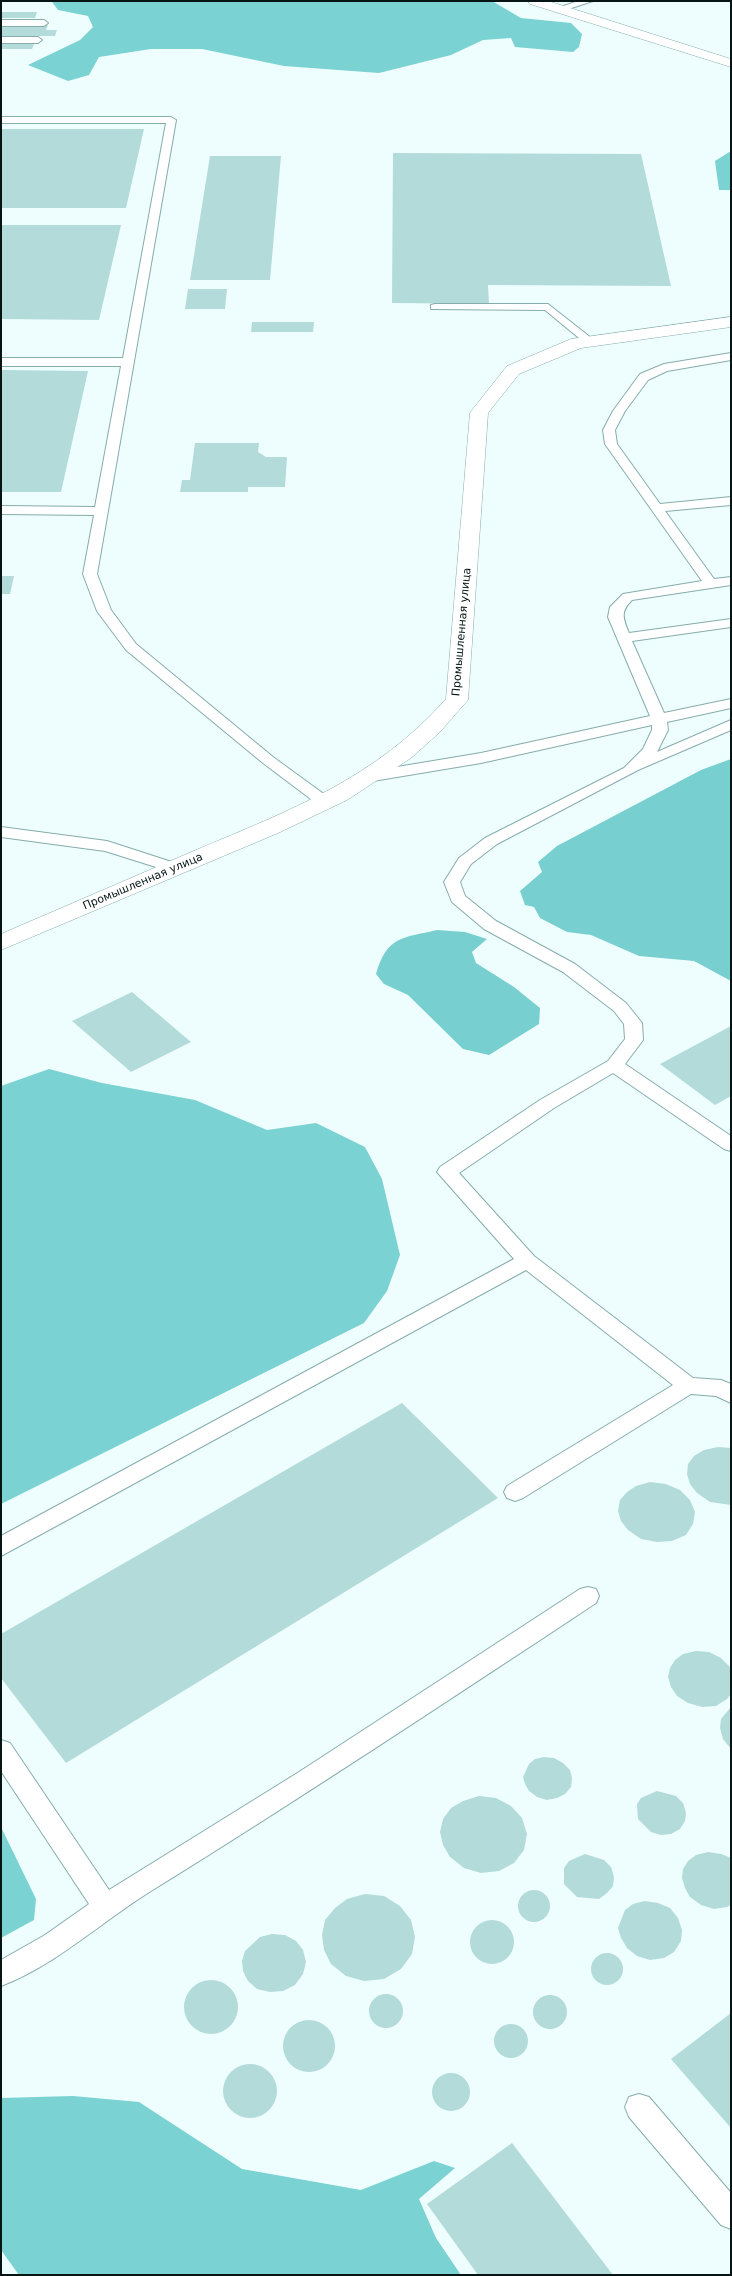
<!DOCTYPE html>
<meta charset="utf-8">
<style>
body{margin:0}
#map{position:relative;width:732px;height:2276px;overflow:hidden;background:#eefefe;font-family:"DejaVu Sans",sans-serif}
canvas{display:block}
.frame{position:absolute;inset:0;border:2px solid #061414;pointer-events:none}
</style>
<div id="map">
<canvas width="732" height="2276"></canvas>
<div class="frame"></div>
</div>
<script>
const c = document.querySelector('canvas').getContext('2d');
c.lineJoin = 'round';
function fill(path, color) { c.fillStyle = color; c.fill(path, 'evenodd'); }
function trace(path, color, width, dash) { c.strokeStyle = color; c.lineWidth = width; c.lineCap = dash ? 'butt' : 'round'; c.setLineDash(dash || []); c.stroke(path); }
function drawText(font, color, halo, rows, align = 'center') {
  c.font = font + ' "DejaVu Sans",sans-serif'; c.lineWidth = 4; c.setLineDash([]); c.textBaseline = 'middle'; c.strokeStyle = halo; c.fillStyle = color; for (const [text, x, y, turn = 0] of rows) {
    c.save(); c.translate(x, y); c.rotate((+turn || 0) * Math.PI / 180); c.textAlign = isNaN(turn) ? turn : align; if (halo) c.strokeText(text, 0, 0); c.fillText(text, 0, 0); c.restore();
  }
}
const forest = new Path2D(`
 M54,1H492L521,18L571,23L582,34L579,47L573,52L515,47L511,38L483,40L451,55L379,73L284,66L202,49H151L99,57L89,75L68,81L28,65L80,40L93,27L88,16L58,10L52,2Z
 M731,151V190H719L715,161Z
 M49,1069L102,1083L195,1100L267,1130L316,1123L365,1147L382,1179L400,1255L387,1291L364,1323L1,1504V1086Z
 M1,1827L36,1899L34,1920L1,1938Z
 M73,2096L139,2102L242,2169L361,2190L434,2161L455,2168L419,2199L436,2238L461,2275H19L1,2250V2098Z`);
const water = new Path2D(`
 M731,759V981L694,961L639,956L591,935L567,932L540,918L534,907L525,905L520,891L542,872L538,862L557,846L701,770Z
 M437,930L465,932L487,939L472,952L476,963L514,987L540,1008L539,1024L489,1055L463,1049L408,995L384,984L376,974C387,936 402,938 437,930Z`);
const building = new Path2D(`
 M1,12H37L35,18H1Z
 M1,25H48L46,30H57L55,36H1Z
 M1,42H35L32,49H1Z
 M1,129H144L126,208H1Z
 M393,153L641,154L671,286L488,285L489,304L392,303Z
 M210,156H281L270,280H190Z
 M1,225H121L99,320L1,319Z
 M188,289H227L225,309H185Z
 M252,322H314L313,332H251Z
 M1,370L88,371L61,492H1Z
 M195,443H259L258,452L266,457H287L285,487H248V492H180L182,480H190Z
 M1,576H14L10,594H1Z
 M132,992L191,1042L131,1072L72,1021Z
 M731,1026V1096L715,1105L660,1064Z
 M402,1403L498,1498L66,1763L1,1678V1634Z
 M718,1447L731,1448V1505L710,1502L697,1493L690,1484L687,1474L688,1464L694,1456L704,1450Z
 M650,1482L666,1484L680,1490L690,1500L695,1512L693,1524L686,1535L672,1541L657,1542L641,1539L628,1530L621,1521L618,1511L620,1500L627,1492L636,1486Z
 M696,1651L709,1652L721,1658L731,1668V1694L727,1699L716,1706L702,1707L688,1703L677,1696L671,1687L668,1677L670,1668L675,1660L683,1654Z
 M731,1707V1749L723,1739L720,1728L721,1719Z
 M544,1757L554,1758L563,1763L570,1770L572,1778L571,1787L565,1794L557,1798L547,1800L537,1797L529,1791L525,1784L523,1777L529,1764L535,1759Z
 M657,1791L676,1796L683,1803L686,1813L685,1821L680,1829L671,1834L661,1835L651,1832L638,1819L637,1804L641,1798Z
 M479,1796L496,1798L511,1806L522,1818L527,1834L524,1850L514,1863L499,1871L481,1873L464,1868L450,1857L443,1845L440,1832L443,1819L451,1808L463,1801Z
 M708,1852L721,1854L731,1858V1905L727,1907L714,1909L701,1905L690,1897L685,1888L682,1878L683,1869L688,1861L696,1855Z
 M585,1854L604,1860L611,1867L614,1877L613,1886L607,1893L599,1899L577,1897L564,1884V1868L569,1861Z
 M518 1906a16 16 0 1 1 32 0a16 16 0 1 1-32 0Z
 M365,1894L384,1896L400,1906L411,1920L415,1937L412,1954L401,1969L384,1979L364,1981L346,1976L331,1964L324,1950L322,1935L325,1920L335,1908L347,1899Z
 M645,1901L658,1903L670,1908L678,1918L682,1930L681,1941L674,1952L664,1958L650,1960L637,1956L627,1948L621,1938L618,1928L625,1910L633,1904Z
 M470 1942a22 22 0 1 1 44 0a22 22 0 1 1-44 0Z
 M272,1934L285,1935L296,1941L303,1950L306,1962L303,1974L295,1985L283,1991L270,1992L257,1989L248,1981L243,1971L242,1961L245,1951L260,1937Z
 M591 1969a16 16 0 1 1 32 0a16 16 0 1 1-32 0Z
 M184 2007a27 27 0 1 1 54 0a27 27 0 1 1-54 0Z
 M369 2011a17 17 0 1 1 34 0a17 17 0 1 1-34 0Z
 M533 2012a17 17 0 1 1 34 0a17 17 0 1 1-34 0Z
 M731,2013V2128L671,2059Z
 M283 2046a26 26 0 1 1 52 0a26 26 0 1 1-52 0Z
 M494 2041a17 17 0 1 1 34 0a17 17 0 1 1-34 0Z
 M223 2091a27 27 0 1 1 54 0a27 27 0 1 1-54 0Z
 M432 2092a19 19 0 1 1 38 0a19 19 0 1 1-38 0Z
 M512,2143L613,2275H478L427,2204Z`);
const service = new Path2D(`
 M578,1H593L559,12L555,9Z
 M1,20H44L48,23L44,26H1Z
 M1,37H38L42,40L38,43H1Z
 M1,117H171L176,120L97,574L111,610L136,644L273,757L332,800L334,803L332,806H320L263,763L126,650L97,611L83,574L94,515L1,514V506L95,507L121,366H1V358H123L166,123H1Z
 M435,304H548L595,341L593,343H585L545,310L431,309V305Z
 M731,353V360L667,371L648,380L625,411L615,430L617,444L660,504L731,497V505L665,511L714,579L731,577V585L632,600C620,612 623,618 629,633L731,619V627L632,641L664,713L731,699V708L667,722L668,730L657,752L731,720V730L638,770L497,844L471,864L460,882L465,896L496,921L575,964L626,1003L642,1023L643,1040L625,1064L731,1136V1151L724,1149L613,1073L554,1108L459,1173L534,1256L693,1378L721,1380L731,1384V1403L716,1396L691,1394L523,1498L515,1501L507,1498L504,1492L507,1486L673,1385L526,1270L1,1556V1536L514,1259L437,1172L440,1167L540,1100L608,1061L625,1039L624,1024L614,1011L563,972L484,929L452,902L444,882L459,858L485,838L624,768L643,749L652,730V725L481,763L367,782L359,777L367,772L481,753L650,716L608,617L610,607L623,594L702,581L605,444L603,430L613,411L640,374L664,364Z
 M1,827L107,841L181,865L183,868L175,873L105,851L1,837Z
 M588,1587L596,1589L599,1596L596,1603C449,1700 301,1798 151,1891C101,1922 56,1965 1,1986V1960L45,1935L89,1904L1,1771V1740L10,1743L109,1890L299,1772L580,1589Z
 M639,2094L649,2097L731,2193V2229L721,2225L629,2117L625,2107L629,2097Z`);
const minor = new Path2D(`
 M528,1H548L731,59V67L530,4Z
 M731,317V327L581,348L519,374L488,413L468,700L439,733L411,758L347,800L278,833L1,950V934C66,906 131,878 196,850C291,810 376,778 446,699L470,413L473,409L507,366L571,339Z`);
const farStreetnames = [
 ["Промышленная улица",462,632,-85],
 ["Промышленная улица",143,882,-23]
];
fill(forest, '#7bd2d2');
fill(water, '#78cfcf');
fill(building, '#b3dbda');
trace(service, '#86acac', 2);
trace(minor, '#86acac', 1);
fill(service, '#fff');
fill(minor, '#fff');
drawText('11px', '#061414', '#fff', farStreetnames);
</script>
